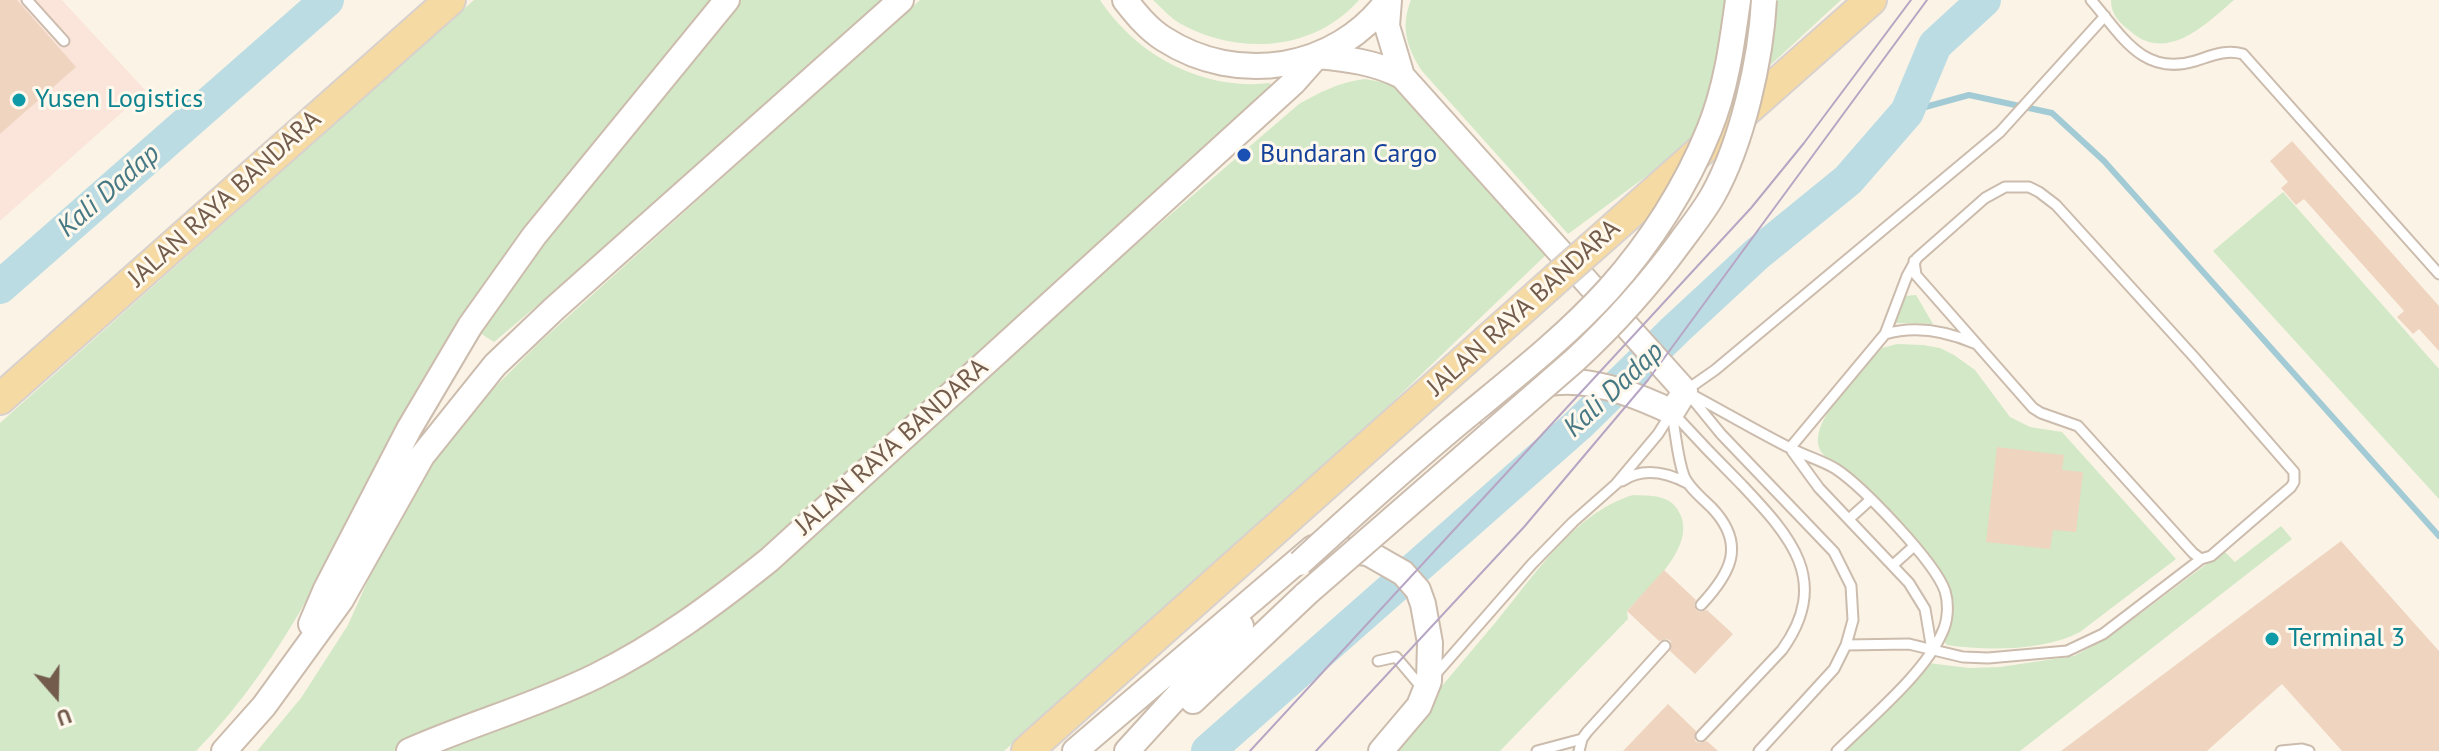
<!DOCTYPE html>
<style>
body{margin:0}
#map{position:relative;width:2439px;height:751px;overflow:hidden;background:#fbf4e6;font-family:"PT Sans",sans-serif}
canvas{display:block}
.north{position:absolute;left:16px;top:655px;width:80px;height:80px;-webkit-text-stroke:6px #fef8ed;paint-order:stroke;rotate:160deg;font-size:22px;font-weight:700;line-height:32px;text-align:center;color:#735c4c}
.north::after{content:'';display:block;margin:auto;width:28px;height:36px;background:#735c4c;clip-path:polygon(50% 0,100% 100%,50% 72%,0 100%)}
</style>
<div id="map">
<canvas width="2439" height="751"></canvas>
<div class="north">U</div>
</div>
<script>
const c = document.querySelector('canvas').getContext('2d');
c.lineJoin = 'round';
function fill(path, color) { c.fillStyle = color; c.fill(path, 'evenodd'); }
function trace(path, color, width, dash) { c.strokeStyle = color; c.lineWidth = width; c.lineCap = dash ? 'butt' : 'round'; c.setLineDash(dash || []); c.stroke(path); }
function drawText(font, color, halo, rows, align = 'center') {
  c.font = font + ' "PT Sans",sans-serif'; c.lineWidth = 6; c.setLineDash([]); c.textBaseline = 'middle'; c.strokeStyle = halo; c.fillStyle = color; for (const [text, x, y, turn = 0] of rows) {
    c.save(); c.translate(x, y); c.rotate((+turn || 0) * Math.PI / 180); c.textAlign = isNaN(turn) ? turn : align; if (halo) c.strokeText(text, 0, 0); c.fillText(text, 0, 0); c.restore();
  }
}
const commercial = new Path2D(`
 M0,0H62L146,91L0,221Z`);
const green = new Path2D(`
 M474,0H881L623,233L494,342L458,319C438,354 415,389 397,425C339,539 287,659 196,751H0V423Z
 M920,0H1100C1137,56 1203,91 1270,83L1273,95L746,567L678,617L610,657L542,692L394,751H257L301,698L348,625L380,553L427,472L477,405L541,341Z
 M1153,0H1359C1314,51 1240,56 1181,24C1171,19 1162,8 1153,0Z
 M1411,0H1841L1663,164L1568,234L1422,71C1407,48 1400,27 1411,0Z
 M2111,0H2234C2206,24 2167,64 2130,31C2119,22 2111,15 2111,0Z
 M1365,79L1392,84L1411,91L1550,251L1331,461L1004,751H443L599,688L684,641L756,588L1085,288L1299,104C1321,92 1339,82 1365,79Z
 M2283,192L2439,369V499L2213,251Z
 M1916,295L1933,324L1895,323L1905,296Z
 M1897,344L1923,345L1940,348L1954,355L1975,370L2010,417L2030,427L2062,432L2176,559L2080,632C2044,651 1987,651 1947,645L1943,640C1953,622 1955,606 1949,587C1938,557 1862,489 1837,463C1782,443 1862,372 1882,348Z
 M1633,495C1653,496 1672,494 1681,516C1694,549 1648,588 1627,611L1628,619L1500,751H1388C1423,708 1459,666 1495,623C1533,578 1573,513 1633,495Z
 M2281,526L2292,539L2020,751H1846L1911,685L1928,663L1969,668L2000,667L2074,656L2108,638L2224,551L2235,562Z`);
const stream = new Path2D(`
 M1907,112L1969,95L2052,113L2104,161L2439,536`);
const river = new Path2D(`
 M0,287L327,0
 M1208,751L1578,425L1676,329L1757,254L1848,180L1907,112L1935,45L1984,0`);
const building = new Path2D(`
 M0,0H17L76,67L0,134Z
 M2292,141L2439,306V351L2419,329L2413,334L2397,317L2404,311L2304,199L2296,205L2281,188L2288,182L2270,161Z
 M1997,447L2064,455L2062,470L2083,472L2076,532L2053,530L2050,549L1986,542Z
 M2341,541L2439,651V751H2342L2282,684L2207,751H2061Z
 M1664,570L1696,600L1694,604L1696,610L1700,612L1707,610L1733,634L1695,674L1670,651L1671,641L1666,639L1659,641L1627,611Z
 M1668,704L1696,731L1695,741L1700,743L1707,741L1718,751H1623Z`);
const service = new Path2D(`
 M27,0L64,41
 M2091,0C2121,34 2142,77 2195,61C2211,56 2225,49 2243,54L2439,274
 M1914,261L1916,275L2033,408L2041,413L2078,426L2193,553L2201,559
 M1885,334C1915,325 1946,331 1974,343
 M1685,391L1715,370L2000,132L2105,16
 M1685,391C1721,410 1756,431 1792,449C1806,456 1823,461 1836,469C1863,487 1935,562 1945,591C1949,604 1948,621 1942,633C1925,673 1869,719 1837,751
 M1690,396L1721,434L1834,552L1851,586L1853,620L1846,645L1834,669L1759,751
 M1674,414C1696,438 1719,462 1742,485C1790,536 1832,581 1782,650L1701,736
 M1672,415C1676,434 1677,457 1684,476C1689,488 1703,499 1712,508C1747,545 1730,574 1701,605
 M1790,448L1885,334L1907,276L1917,258L1985,198L2005,187H2029L2039,192L2056,205L2194,357L2294,472V482L2291,487L2211,556L2201,559L2103,634L2067,651L1988,658L1963,657L1909,644L1846,645
 M1792,451L1819,488L1909,583L1925,609L1932,650
 M1622,481C1643,467 1666,472 1687,483
 M1849,519L1870,500
 M1893,565L1913,547
 M1378,661L1396,657L1423,689
 M1434,676L1532,564L1573,522L1616,484L1658,434L1670,415
 M1537,751L1582,739
 M1579,751L1582,739L1587,732L1665,646
 M2281,751L2302,749L2309,751`);
const tertiary = new Path2D(`
 M1125,0C1136,14 1148,29 1164,39C1237,86 1336,71 1388,0
 M1389,0L1387,26L1402,76
 M1317,56C1348,59 1374,62 1402,76L1685,391L1672,412C1610,382 1545,363 1486,411
 M1302,558L1339,550L1368,553L1403,573L1418,590L1423,604L1430,643L1429,681L1419,706L1381,751
 M311,624L326,589L409,429L470,326L534,236L727,0
 M1193,701L1306,594
 M224,751L264,706L341,600L422,456L495,365L555,308L901,0
 M409,751C470,724 535,706 596,676C659,645 714,604 769,560L1293,83L1317,56
 M1075,751L1313,548
 M1127,751L1241,626`);
const primary = new Path2D(`
 M1591,248L1871,0
 M0,399L450,0
 M1027,751L1557,278`);
const tram = new Path2D(`
 M1250,751L1751,208L1804,143L1911,0
 M1316,751L1524,527L1648,380L1927,0`);
const tertiaryBridge = new Path2D(`
 M1300,563C1349,518 1399,473 1450,430C1504,385 1562,341 1609,289C1650,243 1686,187 1709,130C1726,89 1732,44 1738,0
 M1306,594L1575,360C1615,323 1649,285 1681,241C1692,226 1704,211 1713,195C1742,143 1761,60 1764,0`);
const primaryBridge = new Path2D(`
 M1557,278L1591,248`);
const markers = [
 [19,100,8,"#0f9aa8"],
 [1244,155,8,"#1a4fb4"],
 [2272,639,8,"#0f9aa8"]
];
const cultureNames = [
 ["Yusen Logistics",35,100],
 ["Terminal 3",2288,639]
];
const transitNames = [
 ["Bundaran Cargo",1260,155]
];
const streetNames = [
 ["JALAN RAYA BANDARA",225,199,-42],
 ["JALAN RAYA BANDARA",1524,308,-42],
 ["JALAN RAYA BANDARA",892,447,-42]
];
const waterNames = [
 ["Kali Dadap",109,191,-41],
 ["Kali Dadap",1614,390,-43]
];
fill(commercial, '#fbe5db');
fill(green, '#d2e8c6');
trace(stream, '#a3cbd5', 6);
trace(river, '#bcdce4', 34);
fill(building, '#efd4c0');
trace(service, '#ccbcad', 13);
trace(tertiary, '#ccbcad', 28);
trace(primary, '#d8d1cd', 34);
trace(service, '#fff', 9);
trace(tertiary, '#fff', 24);
trace(primary, '#f6daa3', 30);
trace(tram, '#b7a5c4', 2);
trace(tertiaryBridge, '#ccbcad', 28, []);
trace(primaryBridge, '#d8d1cd', 34, []);
trace(tertiaryBridge, '#fff', 24);
trace(primaryBridge, '#f6daa3', 30);
for (const [x, y, r, color] of markers) { const dot = new Path2D(); dot.arc(x, y, r, 0, 2 * Math.PI); c.fillStyle = color; c.fill(dot); trace(dot, '#fef8ed', 3); }
drawText('26px', '#0d838f', '#fef8ed', cultureNames, 'left');
drawText('26px', '#164399', '#fef8ed', transitNames, 'left');
drawText('26px', '#735c4c', '#fef8ed', streetNames);
drawText('italic 28px', '#477985', '#fef8ed', waterNames);
</script>
